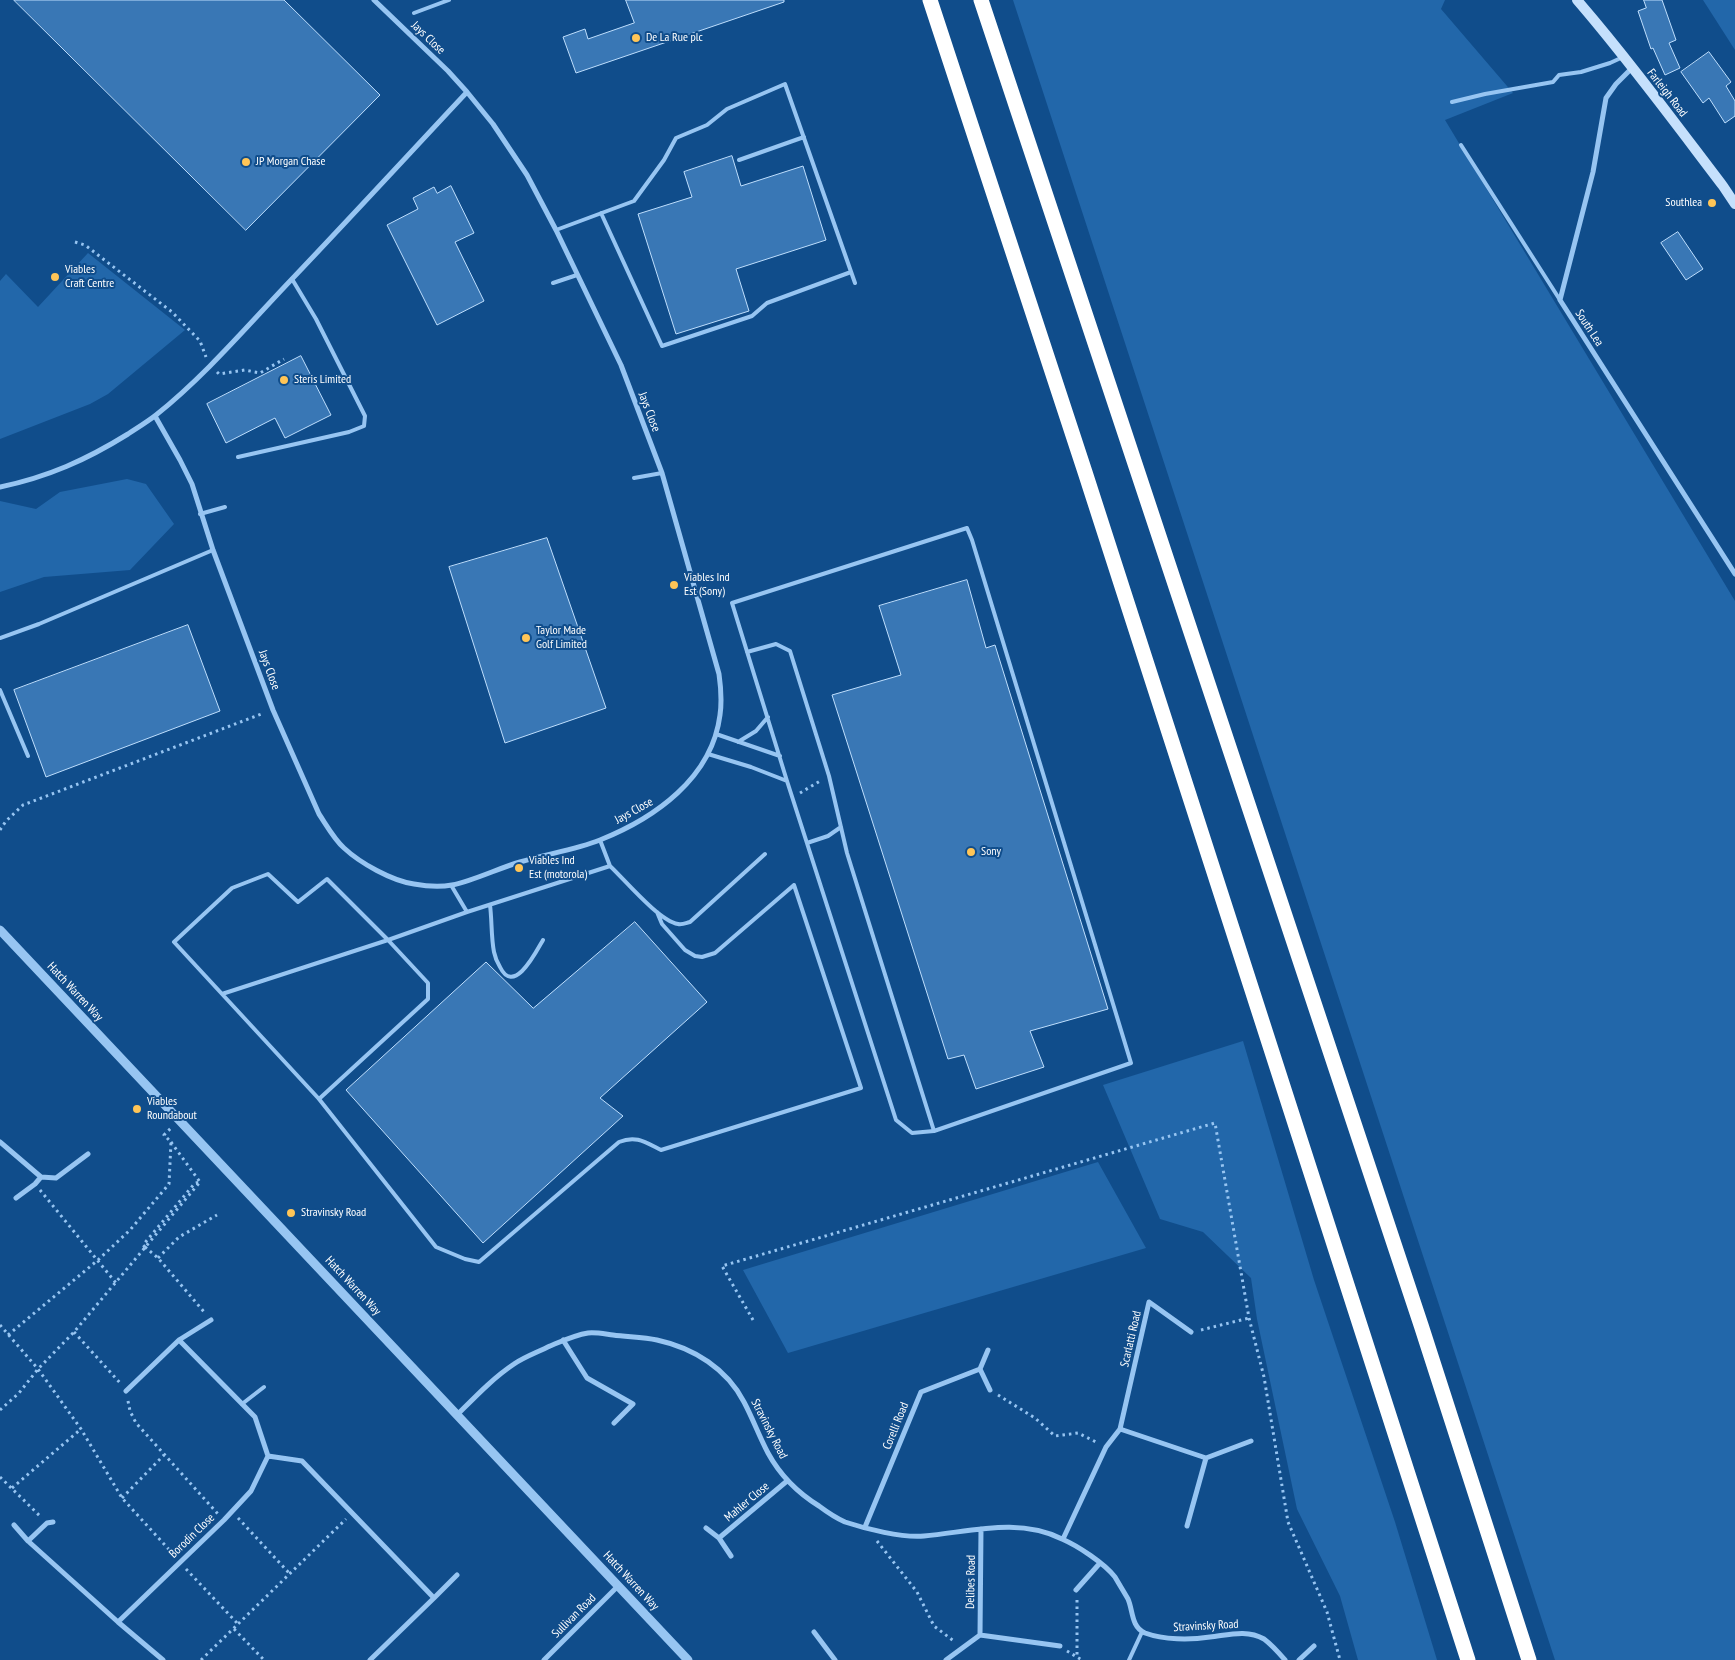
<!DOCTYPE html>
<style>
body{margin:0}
canvas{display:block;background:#104d8b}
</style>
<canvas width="1735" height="1660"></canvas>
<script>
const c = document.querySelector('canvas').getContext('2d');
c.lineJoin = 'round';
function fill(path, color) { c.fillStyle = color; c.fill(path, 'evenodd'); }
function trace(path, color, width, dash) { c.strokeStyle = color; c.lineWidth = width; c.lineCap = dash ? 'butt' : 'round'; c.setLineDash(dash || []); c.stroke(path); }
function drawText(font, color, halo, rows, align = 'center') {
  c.font = font + ' "PT Sans Narrow",sans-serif'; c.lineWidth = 4; c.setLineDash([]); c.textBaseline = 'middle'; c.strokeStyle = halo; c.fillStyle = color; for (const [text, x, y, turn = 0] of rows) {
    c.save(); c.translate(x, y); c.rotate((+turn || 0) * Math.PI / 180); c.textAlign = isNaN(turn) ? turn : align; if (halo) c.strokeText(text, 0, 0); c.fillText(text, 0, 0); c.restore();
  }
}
const green = new Path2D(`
 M1013,0H1445L1441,9L1513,93L1445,120L1735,601V1660H1555Z
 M1703,0H1735V50Z
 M88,253L185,330L108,394L90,404L0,439V281L6,274L38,307Z
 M127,479L146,484L174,524L130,570L44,577L0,592V501L36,509L60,492Z
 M1243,1041L1314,1280L1395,1522L1437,1660H1358L1340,1596L1297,1509L1257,1319L1251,1278L1203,1232L1160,1219L1103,1085Z
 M1098,1162L1146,1248L788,1353L743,1270Z`);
const building = new Path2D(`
 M14,0H284L380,95L246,230Z
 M626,0H784V2L576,73L563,37L585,29L588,39L634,23Z
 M1644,0H1662L1676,40L1669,43L1680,68L1665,75L1653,48L1651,49L1638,11L1646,8Z
 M1709,52L1731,82L1726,86L1735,101V116L1725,123L1709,98L1703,103L1681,72Z
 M732,156L741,186L803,166L826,240L736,269L749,311L676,334L638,214L692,197L684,172Z
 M451,186L474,233L455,242L484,301L437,325L387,225L418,209L413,198L434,187L437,193Z
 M1678,232L1703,269L1686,280L1661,243Z
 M301,356L331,415L285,438L275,418L226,443L207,404Z
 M547,538L606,708L505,743L449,567Z
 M967,580L986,648L995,645L1108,1009L1030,1031L1044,1067L976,1089L964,1055L948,1059L832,695L901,675L879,606Z
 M188,625L220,711L46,777L14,690Z
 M635,922L707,1002L600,1098L623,1116L483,1243L346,1090L486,962L533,1008Z`);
const path = new Path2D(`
 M75,242L85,245L172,312L200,341L206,357
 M217,372L219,374L245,370L260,373L284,359
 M800,793L820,781
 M0,830L6,821L23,805L264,713
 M171,1142L200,1182
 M40,1190L116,1283
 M145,1247L158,1258L205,1313
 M145,1247L143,1245L195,1183L200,1182
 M158,1258L179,1237L217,1215
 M753,1320L722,1266L1215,1123L1249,1318L1264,1377L1288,1522L1327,1612L1340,1660
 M0,1325L38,1369L81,1429L122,1498L174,1555
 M1201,1330L1249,1318
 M74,1332L121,1384
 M8,1335L98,1260L130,1230L169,1184L171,1142L164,1135L171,1128
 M998,1395L1035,1418L1055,1436L1078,1433L1098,1443
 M128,1401L130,1411L136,1423L218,1514
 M0,1410L19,1393L38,1369L74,1332L200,1182
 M0,1477L41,1517
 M12,1488L81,1429
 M122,1498L164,1455
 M238,1518L290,1574
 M877,1541L917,1592L934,1626L955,1642
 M186,1569L238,1624
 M1077,1600V1657
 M234,1629L264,1660
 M1067,1651L1082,1660
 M201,1660L346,1519`);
const service = new Path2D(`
 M414,13L449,0
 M1452,102L1485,94L1553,82L1559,75L1581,72L1610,63L1623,57
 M1461,145L1560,300
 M739,160L804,137
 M601,213L662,346L752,316L767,303L851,272
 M556,230L634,201L664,160L676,138L707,125L727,109L785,84L855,283
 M553,283L577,275
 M238,457L349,432L364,426L365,416L316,319L292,279
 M634,478L662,473
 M200,514L225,507
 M967,528L972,540L1131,1063L934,1131L912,1133L896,1120L787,781L732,603Z
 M0,638L39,624L213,550
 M747,652L776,644L790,651L829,776L847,853L934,1131
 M0,690L28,756
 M716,734L780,756
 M738,742L756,731L768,717
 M708,754L751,767L787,781
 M807,843L828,836L841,827
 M610,866C625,880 659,921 678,924C682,925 686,923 690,922L765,854
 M451,885L467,912L610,866L600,840
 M490,905C492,920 491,937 494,952C495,957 497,962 500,967C514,996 536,952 543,940
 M222,994L388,940L327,879L298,902L268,874L232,888L174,942L319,1099L428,999V983L388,940L467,912
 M319,1099L436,1247L465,1259L479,1262L619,1142C636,1135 645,1142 661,1150L861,1088L794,885L715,953L702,957L695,956L685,950L662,924L657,912
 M242,1404L264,1387
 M1129,1660L1142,1632`);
const minor = new Path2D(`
 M1632,68L1616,84L1606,98L1593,172L1560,300L1735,574
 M155,416L180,460L192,484L213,550L273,710L319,814C327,826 334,839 344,848C360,863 392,881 414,884C425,886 441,887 452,885C473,881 499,868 520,862C546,854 575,850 600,840C655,818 712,778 720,715C722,701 721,688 719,674L662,473L621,365L556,230L527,175L493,124L467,92L448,71L374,0
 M0,487C48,477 86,460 128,434C137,428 147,422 156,415C206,375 248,325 292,279C351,217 409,154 467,92
 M0,1142L41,1177L35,1184L16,1198
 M41,1177L56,1178L88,1154
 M179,1340L211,1320
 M563,1340L587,1378L633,1404L614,1423
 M980,1369L988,1350
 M458,1414C475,1397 493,1378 514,1364C524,1357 538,1352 550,1346C562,1341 575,1335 588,1333C595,1332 605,1334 613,1335C627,1337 643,1337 657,1340C694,1348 727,1369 744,1402C753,1419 759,1436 768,1453C780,1475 798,1493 819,1506C827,1512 836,1518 845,1522C866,1529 902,1538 924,1536C970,1532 1018,1517 1062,1539C1078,1546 1104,1563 1115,1577C1119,1584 1124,1592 1128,1599C1133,1610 1131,1627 1145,1633C1164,1640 1190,1640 1210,1637C1228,1635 1247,1629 1264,1639C1272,1645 1279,1653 1285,1660
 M1120,1429L1206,1458L1187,1526
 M268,1456L302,1461L434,1598L370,1660
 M1206,1458L1251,1441
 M14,1525L28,1541L118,1622L163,1660
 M865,1527L921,1392L980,1369L990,1390
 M706,1528L719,1538L787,1481
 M719,1538L731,1556
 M1063,1539L1106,1447L1120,1429L1149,1302L1191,1332
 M28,1541L47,1523L53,1522
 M1076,1590L1100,1563
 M434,1598L457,1575
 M118,1622L224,1520L251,1491L268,1456L255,1417L179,1340L126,1391
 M814,1632L835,1660
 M980,1635L1060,1646
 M544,1660L618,1586
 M946,1660L980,1635L981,1529
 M1299,1660L1314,1646`);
const tertiary = new Path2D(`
 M0,930L688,1660`);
const secondary = new Path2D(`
 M1577,0C1628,59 1675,123 1723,186L1735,204`);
const motorway = new Path2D(`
 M930,0L1085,472L1468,1660
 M981,0L1421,1325L1529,1660`);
const markers = [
 [636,38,5,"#ffc557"],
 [246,162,5,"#ffc557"],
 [1712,203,5,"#ffc557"],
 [55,277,5,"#ffc557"],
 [284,380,5,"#ffc557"],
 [674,585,5,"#ffc557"],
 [526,638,5,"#ffc557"],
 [971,852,5,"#ffc557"],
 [519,868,5,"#ffc557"],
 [137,1109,5,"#ffc557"],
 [291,1213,5,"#ffc557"]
];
const streetNames = [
 ["Jays Close",428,38,44],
 ["Farleigh Road",1667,93,52],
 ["South Lea",1589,328,57],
 ["Jays Close",649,412,69],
 ["Jays Close",269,670,70],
 ["Jays Close",634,811,-29],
 ["Hatch Warren Way",75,992,47],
 ["Hatch Warren Way",353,1286,47],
 ["Scarlatti Road",1131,1339,-77],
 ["Corelli Road",896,1426,-68],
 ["Stravinsky Road",769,1429,63],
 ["Mahler Close",747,1502,-40],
 ["Borodin Close",192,1536,-44],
 ["Hatch Warren Way",631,1581,47],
 ["Delibes Road",971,1582,-89],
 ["Sullivan Road",574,1616,-45],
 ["Stravinsky Road",1206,1626,-3]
];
const poiNames = [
 ["De La Rue plc",646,38],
 ["JP Morgan Chase",256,162],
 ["Southlea",1702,203,"right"],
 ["Viables",65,270],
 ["Craft Centre",65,284],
 ["Steris Limited",294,380],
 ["Viables Ind",684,578],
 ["Est (Sony)",684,592],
 ["Taylor Made",536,631],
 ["Golf Limited",536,645],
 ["Sony",981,852],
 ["Viables Ind",529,861],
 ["Est (motorola)",529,875],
 ["Viables",147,1102],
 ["Roundabout",147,1116],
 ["Stravinsky Road",301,1213]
];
fill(green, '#2267aa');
fill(building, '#3977b5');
trace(building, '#bedefd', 1);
trace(path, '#97c5f2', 3, [2.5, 4]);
trace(service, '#97c5f2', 4);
trace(minor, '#97c5f2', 5);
trace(tertiary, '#97c5f2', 9);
trace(secondary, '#c5e0fc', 10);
trace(motorway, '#fff', 15);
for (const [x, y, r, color] of markers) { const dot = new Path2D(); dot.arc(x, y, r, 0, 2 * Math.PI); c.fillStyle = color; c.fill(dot); trace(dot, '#104d8b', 2); }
drawText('12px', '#fff', '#104d8b', streetNames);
drawText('12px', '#fff', '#104d8b', poiNames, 'left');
</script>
